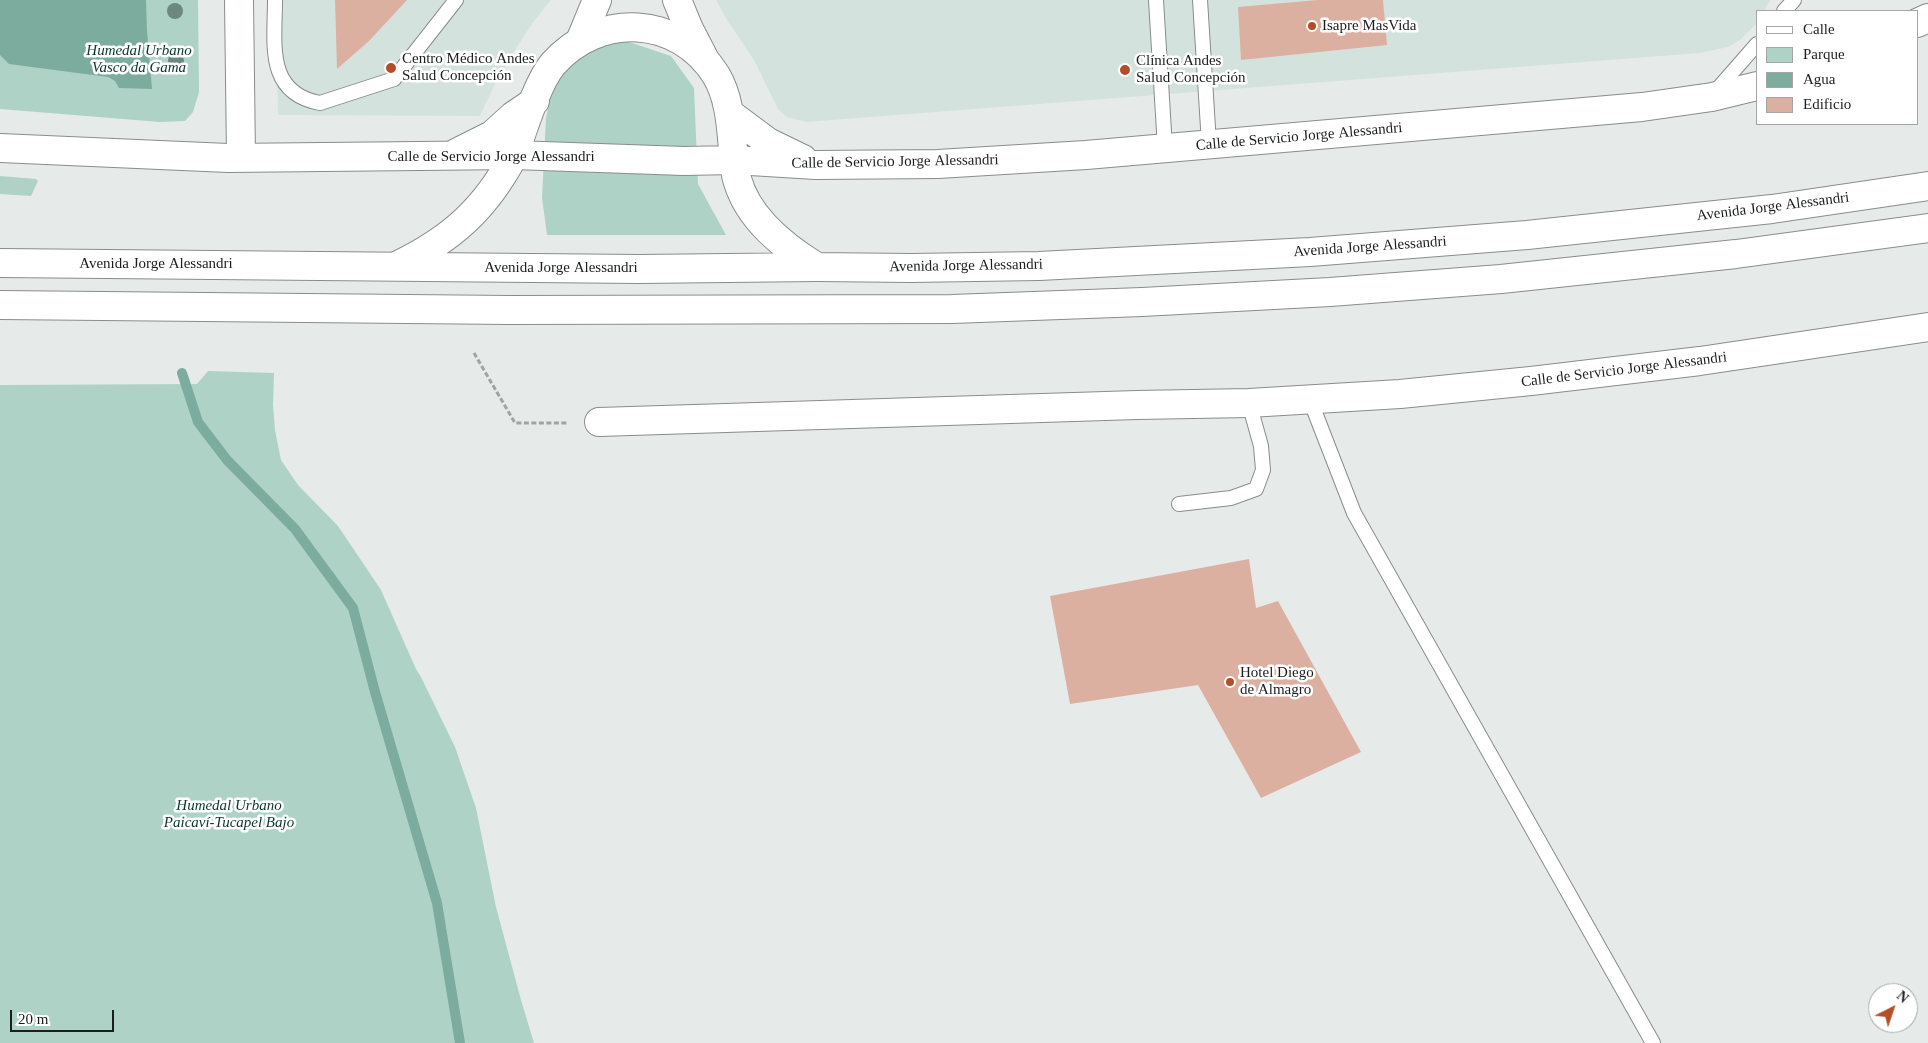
<!DOCTYPE html>
<meta charset="utf-8">
<style>
body{margin:0}
#map{position:relative;width:1928px;height:1043px;overflow:hidden;background:#e6ebe9;font-family:"Times New Roman",serif}
canvas{display:block}
.legend{position:absolute;left:1756px;top:10px;width:162px;height:115px;box-sizing:border-box;background:#fff;border:1px solid #a4a5a5;margin:0;padding:6px 9px;list-style:none;font-size:15px;color:#1c1e1d}
.legend li{display:flex;align-items:center;gap:10px;height:25px}
.legend b{width:25px;border:1px solid #a4a5a5}
.north{position:absolute;left:1868px;top:983px;width:50px;height:50px;box-sizing:border-box;background:#fff;border:1px solid #a4a5a5;border-radius:50%;rotate:41deg;font-size:14px;font-weight:700;line-height:20px;text-align:center;color:#1c1e1d}
.north::after{content:'';display:block;margin:auto;width:18px;height:22px;background:#b54d29;clip-path:polygon(50% 0,100% 100%,50% 72%,0 100%)}
.scale{position:absolute;left:10px;top:1010px;width:104px;height:22px;box-sizing:border-box;border:2px solid #1c1e1d;border-top:0;padding-left:6px;font-size:15px;line-height:18px;white-space:nowrap;color:#1c1e1d;-webkit-text-stroke:4px #fff;paint-order:stroke}
</style>
<div id="map">
<canvas width="1928" height="1043"></canvas>
<ul class="legend">
<li><b style="height:6px;background:#fff"></b>Calle</li>
<li><b style="height:14px;background:#afd2c7"></b>Parque</li>
<li><b style="height:14px;background:#7cac9d"></b>Agua</li>
<li><b style="height:14px;background:#dcb0a1"></b>Edificio</li>
</ul>
<div class="north">N</div>
<div class="scale">20 m</div>
</div>
<script>
const c = document.querySelector('canvas').getContext('2d');
c.lineJoin = 'round';
function fill(path, color) { c.fillStyle = color; c.fill(path, 'evenodd'); }
function trace(path, color, width, dash) { c.strokeStyle = color; c.lineWidth = width; c.lineCap = dash ? 'butt' : 'round'; c.setLineDash(dash || []); c.stroke(path); }
function drawText(font, color, halo, rows, align = 'center') {
  c.font = font + ' "Times New Roman",serif'; c.lineWidth = 5; c.setLineDash([]); c.textBaseline = 'middle'; c.strokeStyle = halo; c.fillStyle = color; for (const [text, x, y, turn = 0] of rows) {
    c.save(); c.translate(x, y); c.rotate((+turn || 0) * Math.PI / 180); c.textAlign = isNaN(turn) ? turn : align; if (halo) c.strokeText(text, 0, 0); c.fillText(text, 0, 0); c.restore();
  }
}
const built = new Path2D(`
 M276,0H551L534,21L513,53L495,84L480,116L278,115Z
 M716,0H1770L1764,11H1757V23L1740,40L1728,47L1700,53L806,122L787,117L778,109L754,60L727,20Z`);
const green = new Path2D(`
 M0,0H198L199,92L193,112L185,121L160,122L0,109Z
 M620,39L671,56L694,88L698,184L726,235H547L542,198L546,118L554,81L574,53Z
 M0,176L36,179L38,181L31,196L0,194Z
 M208,371L274,373L273,405L275,430L281,460L298,485L338,526L381,590L416,669L421,677L455,747L476,808L496,907L521,1000L534,1043H0V385L197,384Z`);
const water = new Path2D(`
 M0,0H146L147,31L152,89L119,88L115,81L108,77L9,64L0,55Z`);
const stream = new Path2D(`
 M182,373L198,422L227,460L295,529L353,608L375,692L437,903L460,1043`);
const building = new Path2D(`
 M335,0H407L369,41L337,69Z
 M1318,0H1383L1387,45L1241,60L1238,7Z
 M1249,559L1256,608L1278,601L1361,752L1261,798L1198,685L1070,704L1050,596Z`);
const path = new Path2D(`
 M474,353L515,423H568`);
const service = new Path2D(`
 M275,0C275,43 265,93 320,103L394,79L456,0
 M1156,0L1165,148
 M1200,0L1209,144
 M1784,11L1794,0
 M1715,92L1757,44
 M1313,399L1314,410L1354,513L1653,1043
 M1179,504L1231,498L1256,489L1263,470L1261,446L1249,403`);
const minor = new Path2D(`
 M239,0L241,157
 M677,0L689,29L705,60
 M580,41L597,0
 M599,422L1137,405L1249,403L1400,394L1531,381L1700,361L1928,327`);
const tertiary = new Path2D(`
 M1917,23L1928,18
 M729,113L768,142L803,159
 M0,148L228,158L514,155L684,161L734,160L816,165L938,164L1086,155L1642,107L1712,97L1757,86
 M456,153L492,135L513,116L535,101
 M514,155C523,130 537,83 553,64C599,12 678,15 716,75C731,100 731,131 734,160`);
const trunk = new Path2D(`
 M734,160C735,166 735,173 737,179C748,219 784,247 817,267
 M0,263L639,269L817,267L911,268L1039,266L1310,252L1527,235L1772,209L1928,186
 M398,265C452,239 486,208 514,155
 M0,305L509,310L952,309L1142,302L1330,292L1501,279L1736,254L1928,228`);
const trees = [
 [175,11],
 [176,61]
];
const markers = [
 [1312,26,5,"#b54d29"],
 [391,68,6,"#b54d29"],
 [1125,70,6,"#b54d29"],
 [1230,682,5,"#b54d29"]
];
const poiNames = [
 ["Isapre MasVida",1322,26],
 ["Centro Médico Andes",402,59],
 ["Salud Concepción",402,76],
 ["Clínica Andes",1136,61],
 ["Salud Concepción",1136,78],
 ["Hotel Diego",1240,673],
 ["de Almagro",1240,690]
];
const parkNames = [
 ["Humedal Urbano",139,51],
 ["Vasco da Gama",139,68],
 ["Humedal Urbano",229,806],
 ["Paicaví-Tucapel Bajo",229,823]
];
const streetNames = [
 ["Calle de Servicio Jorge Alessandri",1299,137,-5],
 ["Calle de Servicio Jorge Alessandri",491,157],
 ["Calle de Servicio Jorge Alessandri",895,162,-1],
 ["Avenida Jorge Alessandri",1773,207,-7],
 ["Avenida Jorge Alessandri",1370,247,-4],
 ["Avenida Jorge Alessandri",156,264],
 ["Avenida Jorge Alessandri",966,266,-1],
 ["Avenida Jorge Alessandri",561,268],
 ["Calle de Servicio Jorge Alessandri",1624,370,-7]
];
fill(built, '#d4e2dd');
fill(green, '#afd2c7');
fill(water, '#7cac9d');
trace(stream, '#7cac9d', 10);
fill(building, '#dcb0a1');
trace(service, '#888d8b', 16);
trace(minor, '#888d8b', 30);
trace(tertiary, '#888d8b', 30);
trace(trunk, '#888d8b', 30);
trace(path, '#9fa3a2', 3, [5, 2.5]);
trace(service, '#fff', 14);
trace(minor, '#fff', 28);
trace(tertiary, '#fff', 28);
trace(trunk, '#fff', 28);
c.fillStyle = '#6c8881';
for (const [x, y] of trees) { c.beginPath(); c.arc(x, y, 8, 0, 2 * Math.PI); c.fill(); }
for (const [x, y, r, color] of markers) { const dot = new Path2D(); dot.arc(x, y, r, 0, 2 * Math.PI); c.fillStyle = color; c.fill(dot); trace(dot, '#fff', 2); }
drawText('15px', '#1c1e1d', '#fff', poiNames, 'left');
drawText('italic 15px', '#09372c', '#fff', parkNames);
drawText('15px', '#1c1e1d', '#fff', streetNames);
</script>
